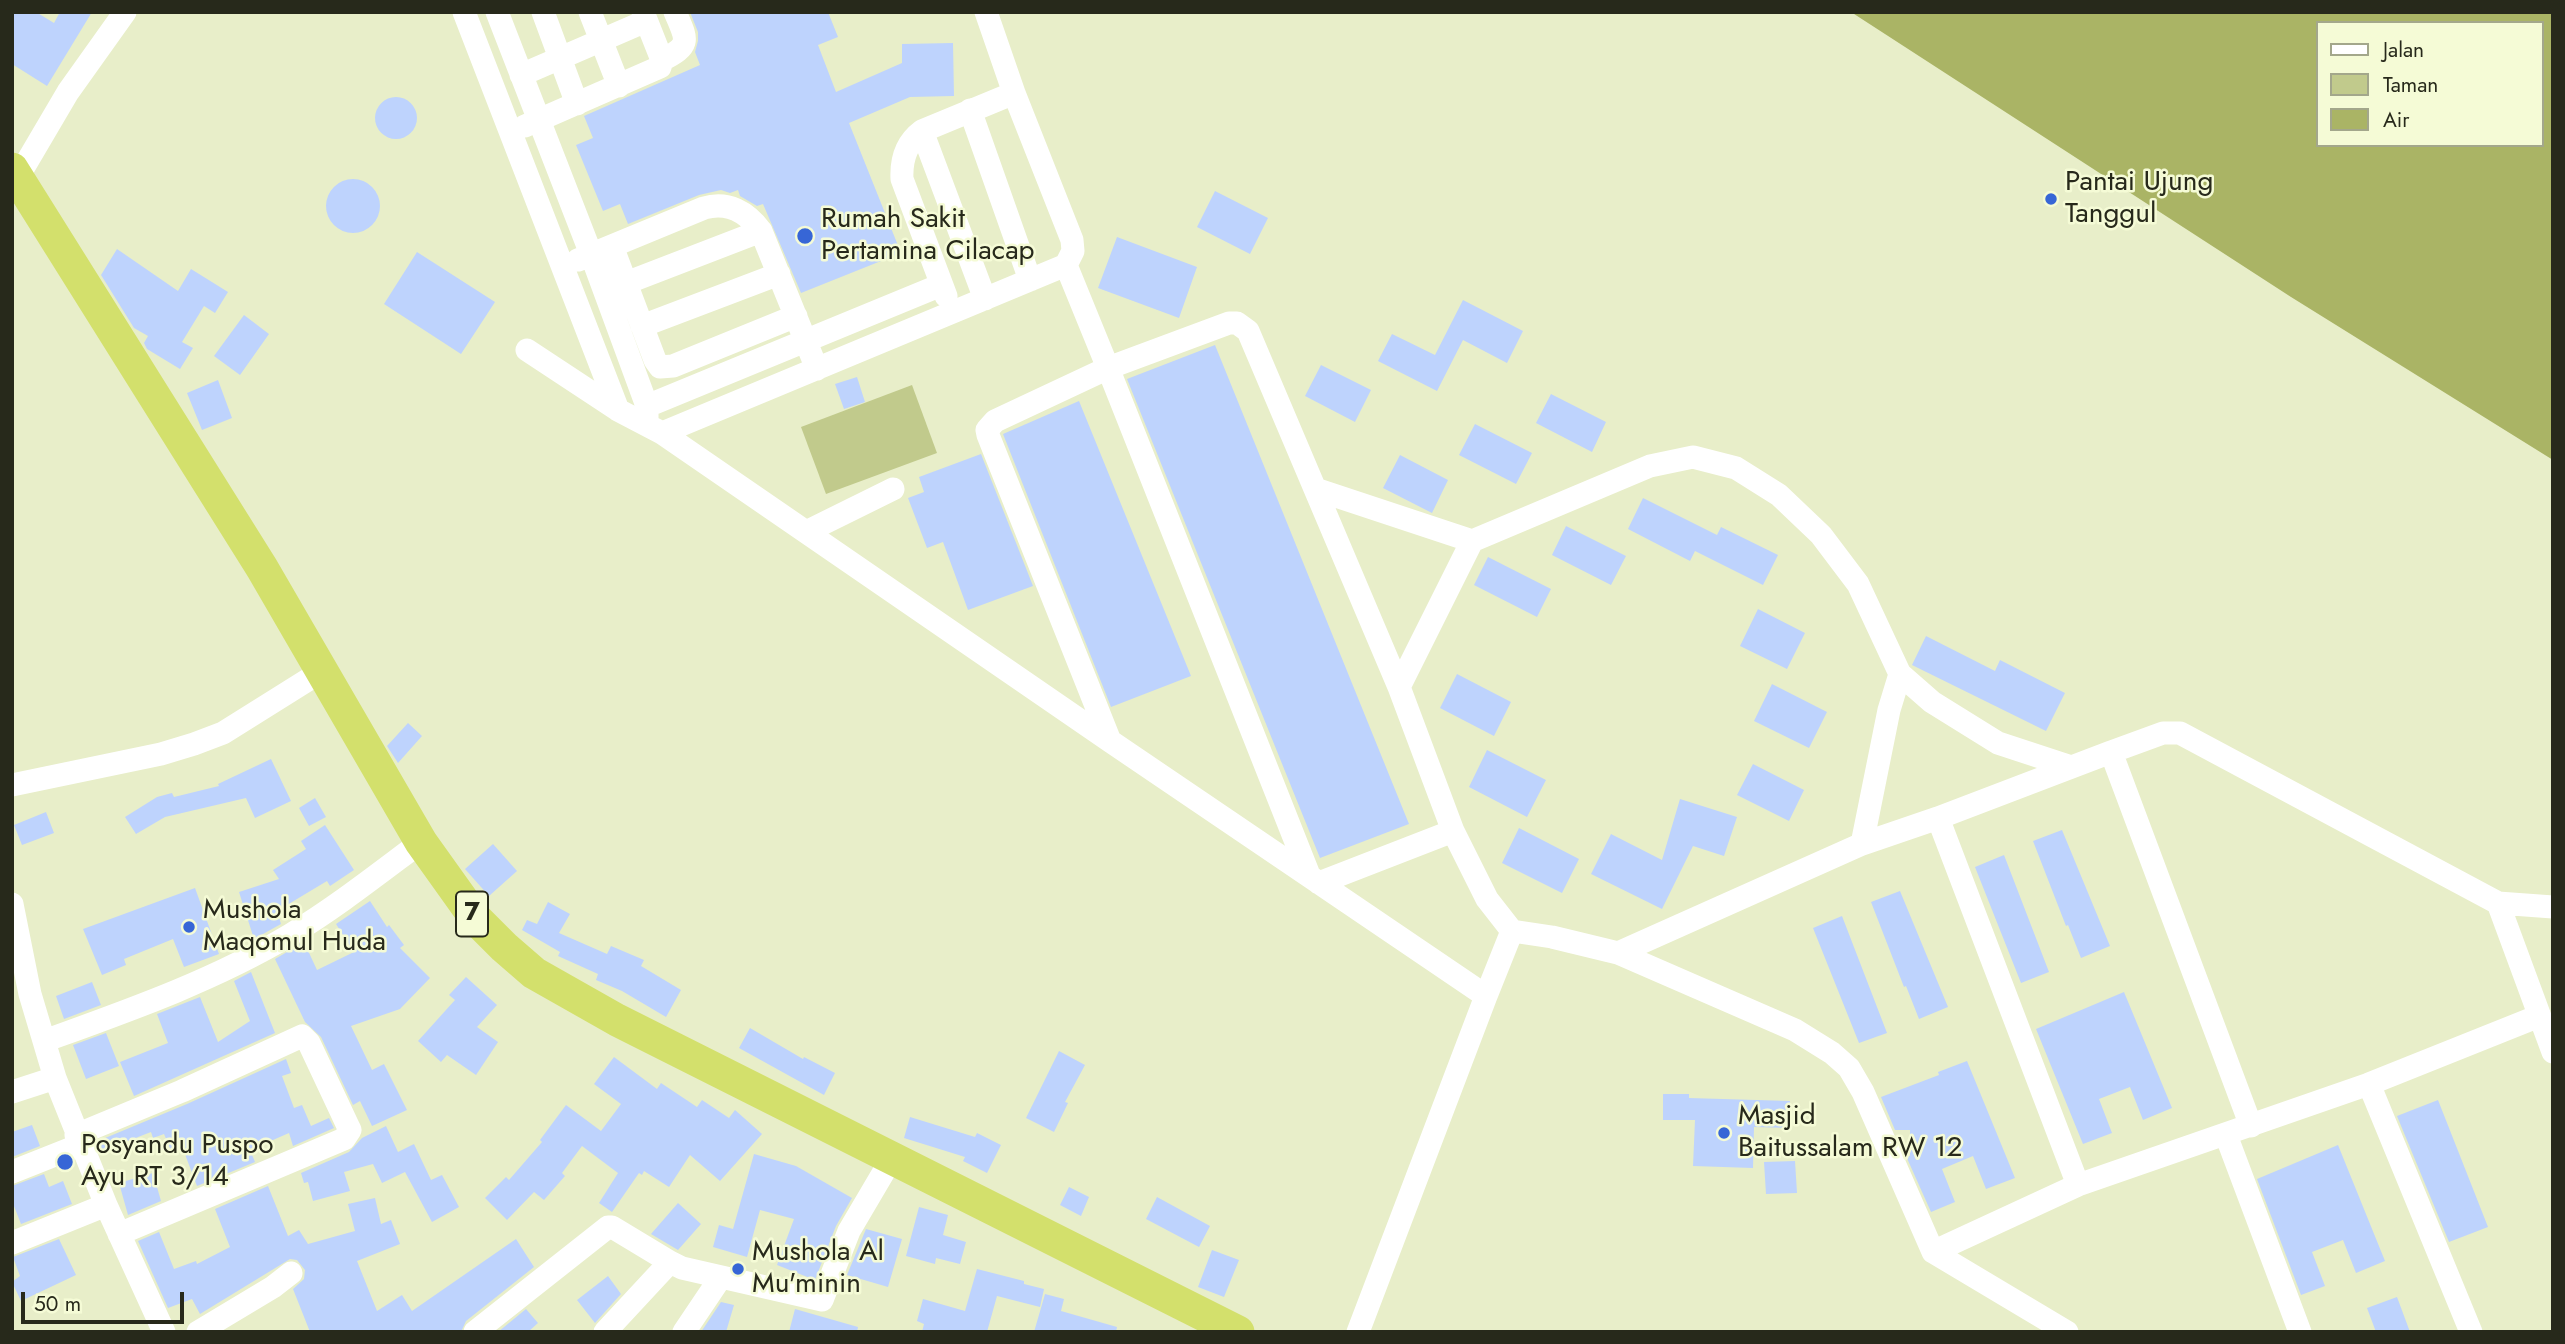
<!DOCTYPE html>
<style>
body{margin:0}
#map{position:relative;width:2565px;height:1344px;overflow:hidden;background:#e8eec9;font-family:Jost,sans-serif}
canvas{display:block}
.frame{position:absolute;inset:0;border:14px solid #27291b;pointer-events:none}
.legend{position:absolute;left:2316px;top:21px;width:228px;height:126px;box-sizing:border-box;background:#f5fbd6;border:2px solid #a3a78b;margin:0;padding:9px 12px;list-style:none;font-size:21px;color:#27291b}
.legend li{display:flex;align-items:center;gap:14px;height:35px}
.legend b{width:35px;border:2px solid #a3a78b}
.scale{position:absolute;left:21px;top:1292px;width:163px;height:32px;box-sizing:border-box;border:4px solid #27291b;border-top:0;padding-left:9px;font-size:21px;line-height:24px;white-space:nowrap;color:#27291b;-webkit-text-stroke:5px #f5fbd6;paint-order:stroke}
</style>
<div id="map">
<canvas width="2565" height="1344"></canvas>
<div class="frame"></div>
<ul class="legend">
<li><b style="height:9px;background:#fff"></b>Jalan</li>
<li><b style="height:19px;background:#c1ca8c"></b>Taman</li>
<li><b style="height:19px;background:#aab465"></b>Air</li>
</ul>
<div class="scale">50 m</div>
</div>
<script>
const c = document.querySelector('canvas').getContext('2d');
c.lineJoin = 'round';
function fill(path, color) { c.fillStyle = color; c.fill(path, 'evenodd'); }
function trace(path, color, width, dash) { c.strokeStyle = color; c.lineWidth = width; c.lineCap = dash ? 'butt' : 'round'; c.setLineDash(dash || []); c.stroke(path); }
function drawText(font, color, halo, rows, align = 'center') {
  c.font = font + ' Jost,sans-serif'; c.lineWidth = 5; c.setLineDash([]); c.textBaseline = 'middle'; c.strokeStyle = halo; c.fillStyle = color; for (const [text, x, y, turn = 0] of rows) {
    c.save(); c.translate(x, y); c.rotate((+turn || 0) * Math.PI / 180); c.textAlign = isNaN(turn) ? turn : align; if (halo) c.strokeText(text, 0, 0); c.fillText(text, 0, 0); c.restore();
  }
}
const green = new Path2D(`
 M912,385L937,453L826,494L801,427Z`);
const water = new Path2D(`
 M1851,12H2553V460L2291,297ZM2318,23H2542V145H2318Z`);
const building = new Path2D(`
 M12,12H36L54,23L60,12H92L47,86L12,64Z
 M690,12H828L838,37L818,45L836,92L902,63V44L953,43L954,96L910,97L849,123L901,253L801,293L763,204L757,206L740,196L738,190L730,193L721,190L699,195L628,224L620,204L603,211L576,145L593,138L584,116L700,65L695,52L698,41V32Z
 M375 118a21 21 0 1 1 42 0a21 21 0 1 1-42 0Z
 M326 206a27 27 0 1 1 54 0a27 27 0 1 1-54 0Z
 M1215,191L1268,218L1250,254L1197,227Z
 M1117,237L1197,267L1179,318L1098,288Z
 M117,249L178,291L191,269L228,292L215,313L204,306L182,342L193,348L180,369L147,349L144,343L148,336L134,328L101,275Z
 M417,252L495,302L461,354L384,304Z
 M1463,300L1523,331L1507,363L1463,340L1437,391L1378,361L1392,334L1435,355Z
 M244,315L269,334L240,375L214,356Z
 M1215,345L1409,824L1320,858L1127,379Z
 M1321,365L1371,390L1355,422L1305,396Z
 M857,377L865,402L844,409L835,384Z
 M218,380L232,418L202,430L187,393Z
 M1551,394L1606,422L1592,452L1536,423Z
 M1079,401L1191,676L1111,707L1003,434Z
 M1475,424L1532,453L1516,484L1459,455Z
 M981,454L1033,586L968,610L943,542L927,548L908,498L924,492L919,477Z
 M1400,455L1448,480L1432,513L1383,488Z
 M1643,498L1717,535L1721,527L1778,555L1763,585L1695,551L1690,561L1628,529Z
 M1566,526L1626,556L1611,585L1552,555Z
 M1488,557L1551,589L1537,617L1474,585Z
 M1758,609L1805,633L1787,669L1740,646Z
 M1926,636L1995,671L2000,660L2065,693L2046,731L1912,665Z
 M1457,674L1511,702L1494,736L1440,708Z
 M1772,684L1827,712L1809,748L1754,721Z
 M408,723L422,736L398,763L387,746Z
 M1487,750L1546,780L1527,817L1469,787Z
 M271,759L291,801L255,818L246,798L165,817L136,834L125,817L157,797L172,793L174,797L219,786L218,784Z
 M1753,764L1804,790L1789,821L1737,795Z
 M315,798L326,817L309,826L299,808Z
 M1680,799L1737,817L1724,856L1693,846L1662,909L1591,874L1611,834L1662,860Z
 M46,812L54,833L22,845L14,825Z
 M325,825L354,870L330,886L327,881L277,911L281,924L254,939L239,892L279,879L273,870L306,849L301,841Z
 M1519,828L1579,859L1562,893L1502,863Z
 M2062,830L2110,946L2081,958L2068,925L2066,926L2033,841Z
 M493,844L517,871L489,896L465,869Z
 M2004,855L2049,972L2021,983L1975,867Z
 M195,888L219,954L184,967L173,939L124,959L126,965L102,975L83,929Z
 M1900,891L1948,1007L1919,1019L1906,986L1904,987L1871,902Z
 M370,901L387,927L389,925L404,945L400,948L430,978L400,1009L351,1026L372,1070L384,1064L407,1110L372,1126L360,1101L353,1105L321,1037L305,1022L275,959L304,942L317,970L354,952L336,924Z
 M548,902L570,914L559,933L607,954L611,946L644,960L641,966L681,990L666,1017L622,991L596,980L598,974L558,956L560,952L522,930L527,920L537,924Z
 M1842,916L1887,1033L1859,1043L1813,928Z
 M251,972L275,1033L134,1096L120,1062L168,1043L157,1014L200,997L218,1042L250,1021L234,981Z
 M466,977L497,1005L477,1027L498,1042L476,1075L447,1055L441,1062L418,1041L455,1000L449,995Z
 M92,982L101,1005L64,1019L56,996Z
 M2124,992L2172,1108L2143,1120L2130,1087L2099,1099L2112,1133L2083,1144L2036,1029Z
 M750,1028L803,1059L804,1057L835,1073L824,1095L739,1048Z
 M106,1033L119,1066L86,1079L73,1045Z
 M1059,1051L1085,1065L1065,1102L1068,1103L1054,1132L1026,1118Z
 M614,1057L657,1089L661,1083L697,1107L702,1100L729,1118L735,1110L762,1134L720,1181L690,1155L669,1187L644,1171L642,1175L639,1173L612,1212L599,1203L618,1173L582,1146L562,1173L565,1176L544,1200L534,1192L507,1220L485,1198L506,1177L509,1180L542,1142L540,1140L566,1105L601,1131L621,1104L594,1084Z
 M286,1059L291,1073L282,1076L294,1108L302,1105L311,1126L329,1118L334,1128L293,1146L289,1133L250,1150L255,1162L197,1186L183,1149L172,1153L164,1134L153,1138L151,1132L102,1151L98,1141L187,1104Z
 M1967,1061L2015,1178L1986,1189L1973,1156L1942,1169L1955,1202L1931,1212L1906,1156H1910V1130H1895L1881,1097L1939,1075L1938,1072Z
 M1663,1094H1689V1098L1790,1101L1789,1128L1754,1127L1753,1168L1693,1166L1695,1120H1663Z
 M2438,1100L2488,1227L2449,1242L2397,1116Z
 M910,1117L975,1137L977,1133L1001,1145L987,1173L963,1161L965,1157L904,1138Z
 M32,1125L40,1146L12,1157V1132Z
 M386,1126L398,1152L414,1144L431,1180L442,1175L459,1207L432,1222L405,1172L382,1183L373,1164L344,1172L350,1191L313,1201L308,1182L304,1183L301,1173L349,1152L362,1138Z
 M2338,1145L2385,1261L2356,1273L2343,1240L2312,1252L2325,1286L2301,1295L2257,1179Z
 M754,1154L796,1166L852,1198L836,1226L815,1280L777,1265L794,1219L760,1210L747,1257L713,1247L719,1225L733,1229Z
 M1795,1161L1797,1193L1766,1194L1764,1162Z
 M153,1173L161,1201L128,1215L119,1183Z
 M44,1174L49,1187L63,1181L72,1204L21,1224L12,1201V1186Z
 M268,1186L288,1236L299,1230L308,1244L355,1231L348,1204L375,1198L381,1224L391,1220L400,1244L357,1261L377,1311L402,1295L412,1311L516,1239L534,1267L466,1321L461,1332H310L293,1289L304,1279L305,1270L297,1260L290,1259L200,1314L192,1299L168,1308L138,1241L159,1232L174,1269L196,1261L197,1264L230,1247L215,1209Z
 M1069,1187L1089,1197L1081,1216L1060,1205Z
 M1157,1197L1210,1226L1199,1247L1146,1219Z
 M678,1203L701,1224L678,1250L651,1234Z
 M919,1207L948,1215L943,1235L966,1242L960,1264L936,1258L935,1264L906,1256Z
 M866,1229L902,1239L888,1287L847,1275Z
 M59,1239L76,1275L21,1301L12,1282L20,1276L13,1257Z
 M1212,1250L1239,1260L1224,1297L1198,1287Z
 M977,1269L1024,1281V1284L1044,1289L1040,1307L997,1296L987,1332H922L924,1324L917,1321L923,1299L965,1311Z
 M608,1276L621,1294L595,1323L577,1300Z
 M1045,1294L1064,1299L1061,1311L1117,1327L1116,1332H1034Z
 M2397,1297L2410,1332H2376L2367,1308Z
 M721,1302L734,1305L726,1332H701Z
 M526,1309L538,1323L528,1332H498Z
 M795,1309L858,1327L857,1332H789Z`);
const minor = new Path2D(`
 M464,12L618,410
 M497,12L591,254L647,406V425
 M543,12L577,104
 M590,12L619,86
 M662,60C692,45 687,40 675,12
 M521,75L646,21
 M970,110L1030,280
 M525,126L660,67L662,60L643,12
 M922,131L985,299
 M18,177L68,92L125,12
 M612,246L655,360L660,367L673,366L796,316
 M578,260L704,208C728,201 747,212 761,231L817,369
 M1066,265L1108,368L995,421L987,430L988,435L1110,741
 M626,283L761,231
 M946,296L902,179C901,160 906,143 922,131L1014,93
 M642,326L779,274
 M527,350L618,410L662,433L1110,741L1486,996L1358,1332
 M647,406L941,285
 M662,433L1066,265L1073,251L1072,240L1014,93L986,12
 M1315,489L1472,541
 M806,532L893,489
 M1399,687L1472,541L1650,466L1693,457L1736,468L1779,495L1821,535L1858,584L1900,674L1932,702L1998,743L2068,766
 M2111,752L2163,733H2180L2498,903L2553,907
 M12,785L161,754L194,744L223,733L322,671
 M1938,818L2078,1185
 M1862,844L1889,710L1900,674
 M1309,875L1108,368L1229,323H1237L1248,331L1399,687L1453,831L1487,899L1512,931
 M1319,883L1453,831
 M2498,903L2553,1052
 M12,904L30,994L55,1078L106,1205L164,1332
 M1618,953L1862,844L1938,818L2111,752L2251,1126
 M1486,996L1512,931L1552,937L1618,953L1795,1030L1832,1053L1849,1068L1863,1092L1933,1252L2067,1332
 M44,1041C127,1011 213,981 290,935C335,908 378,874 421,842
 M2369,1084L2539,1016
 M12,1092L55,1078
 M76,1135L182,1091L302,1036L309,1043L348,1126L350,1130L344,1139L119,1234
 M2226,1135L2300,1332
 M12,1172L80,1145
 M12,1243L106,1205
 M1933,1252L2078,1185L2369,1084L2471,1332
 M198,1332L273,1287L291,1273
 M475,1332L608,1227H612L670,1262
 M605,1332L670,1262L682,1268L822,1300L849,1231L892,1158
 M684,1332L721,1277`);
const highway = new Path2D(`
 M12,169L262,568L421,842L476,919L504,947L534,973L617,1020L1238,1332`);
const markers = [
 [2051,199,7,"#3766d6"],
 [805,236,9,"#3766d6"],
 [189,927,7,"#3766d6"],
 [1724,1133,7,"#3766d6"],
 [65,1162,9,"#3766d6"],
 [738,1269,7,"#3766d6"]
];
const shields = [
 [472,914,32]
];
const shieldNames = [
 ["7",472,914]
];
const poiNames = [
 ["Pantai Ujung",2065,183],
 ["Tanggul",2065,215],
 ["Rumah Sakit",821,220],
 ["Pertamina Cilacap",821,252],
 ["Mushola",203,911],
 ["Maqomul Huda",203,943],
 ["Masjid",1738,1117],
 ["Baitussalam RW 12",1738,1149],
 ["Posyandu Puspo",81,1146],
 ["Ayu RT 3/14",81,1178],
 ["Mushola Al",752,1253],
 ["Mu'minin",752,1285]
];
fill(green, '#c1ca8c');
fill(water, '#aab465');
fill(building, '#bed3fd');
trace(minor, '#fff', 23);
trace(highway, '#d3e06c', 33);
for (const [x, y, r, color] of markers) { const dot = new Path2D(); dot.arc(x, y, r, 0, 2 * Math.PI); c.fillStyle = color; c.fill(dot); trace(dot, '#f5fbd6', 2.5); }
for (const [x, y, w] of shields) { const box = new Path2D(); box.roundRect(x - w / 2, y - 22.5, w, 45, 5); c.fillStyle = '#f5fbd6'; c.fill(box); trace(box, '#27291b', 2); }
drawText('bold 26px', '#27291b', null, shieldNames);
drawText('28px', '#27291b', '#f5fbd6', poiNames, 'left');
</script>
